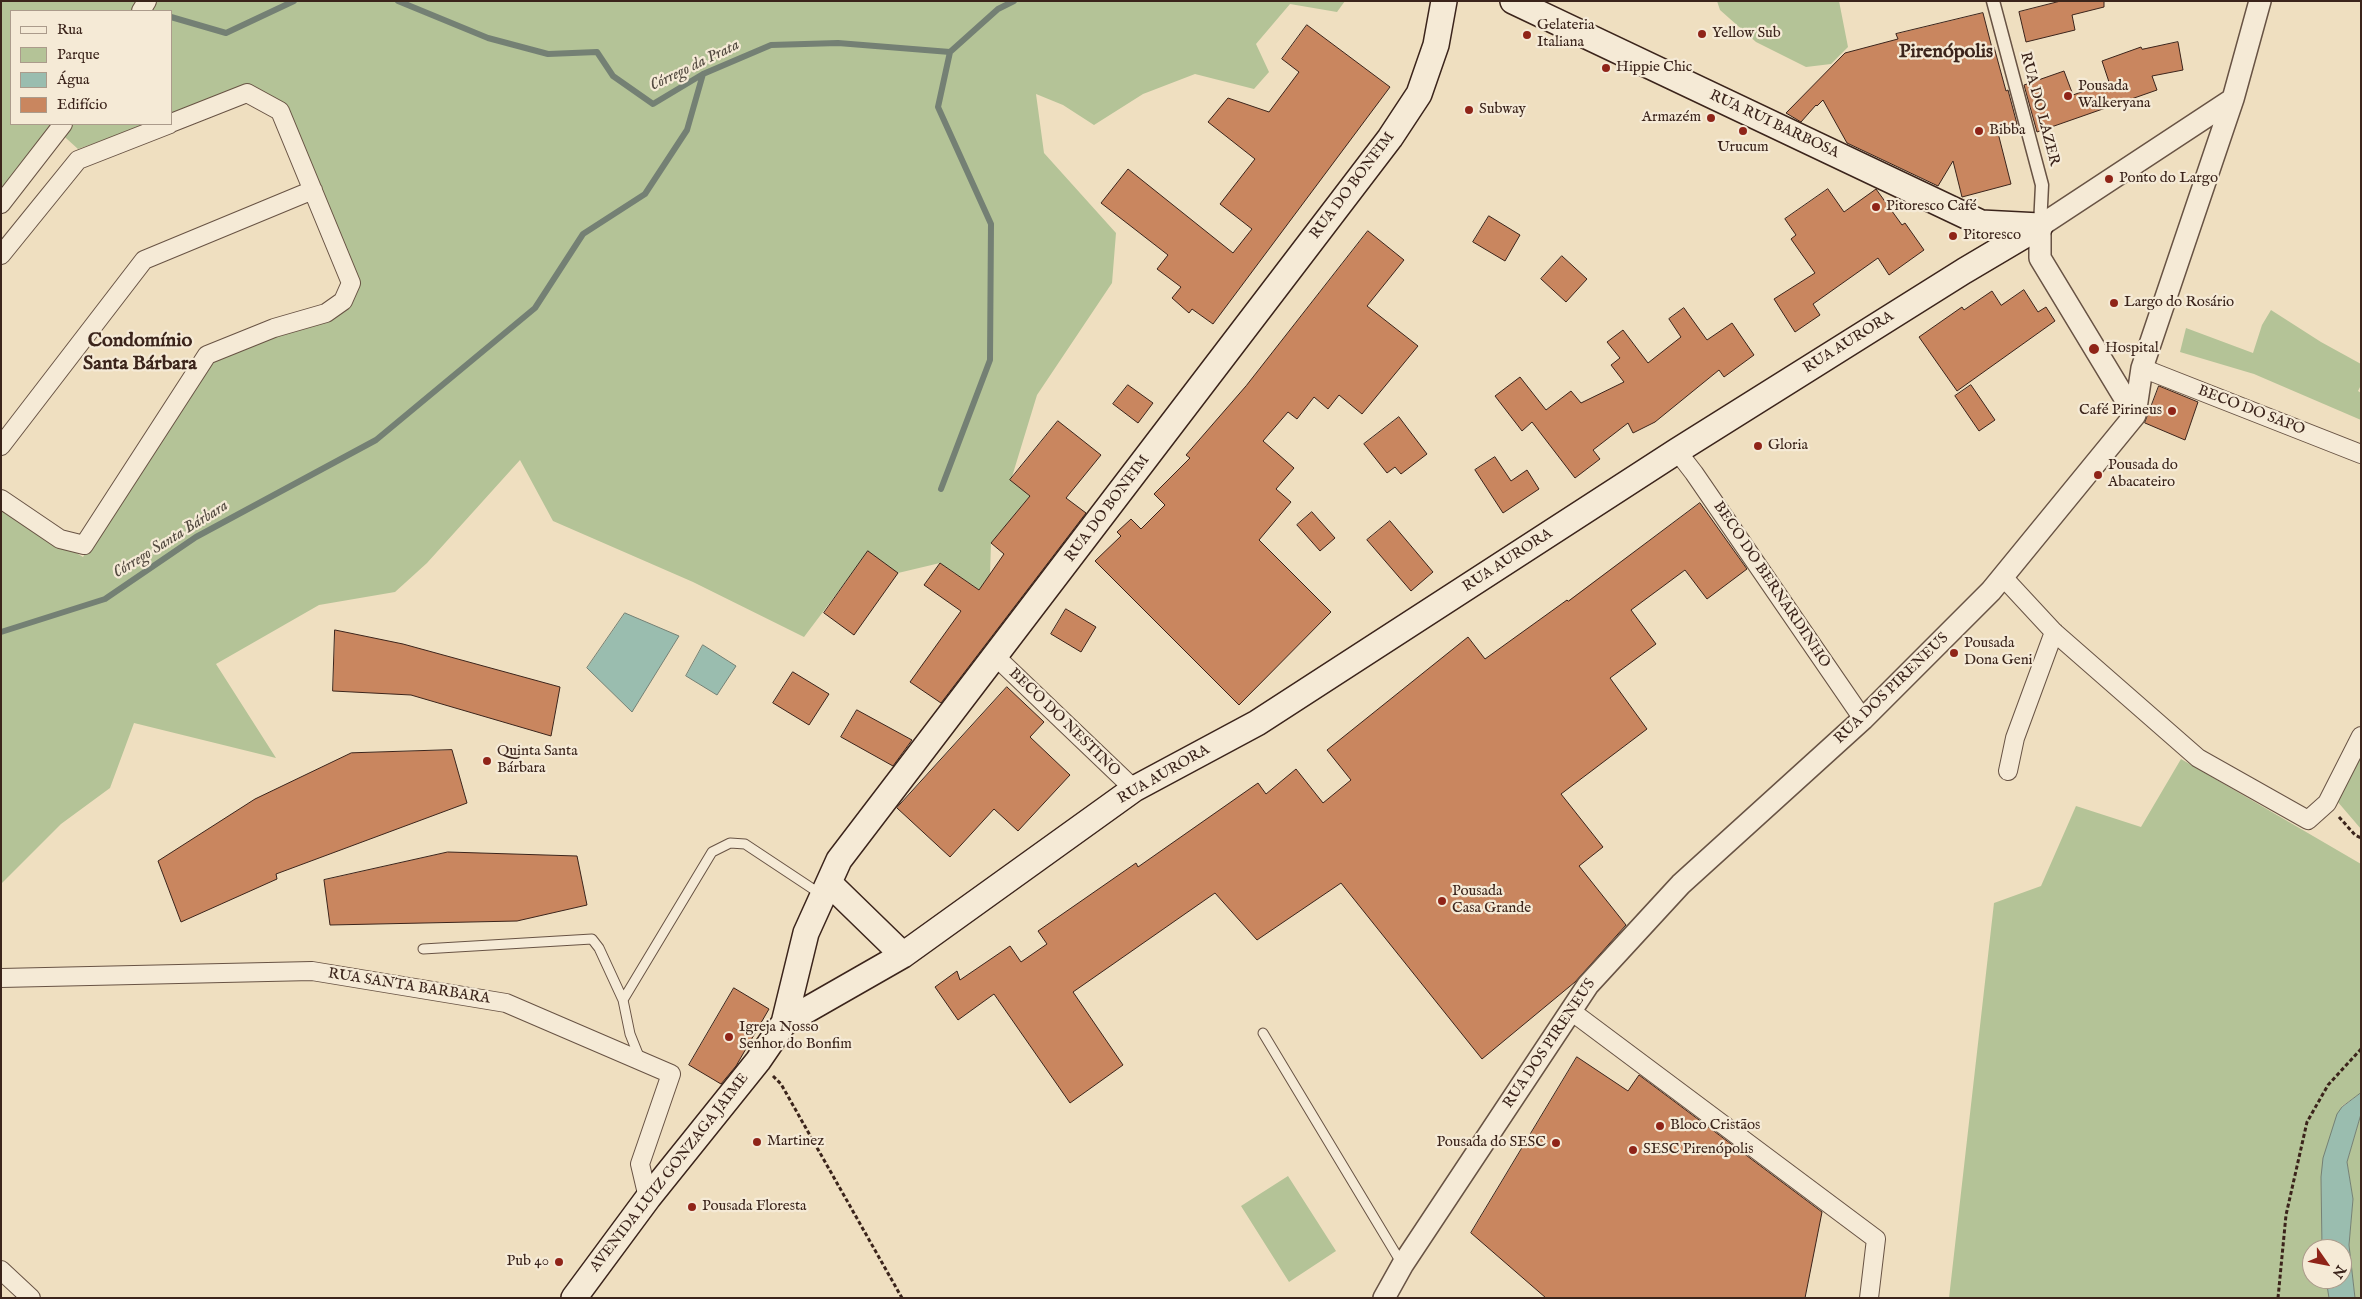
<!DOCTYPE html>
<meta charset="utf-8">
<style>
body{margin:0}
#map{position:relative;width:2362px;height:1299px;overflow:hidden;background:#efdfc0;font-family:"IM FELL English",serif}
canvas{display:block}
.frame{position:absolute;inset:0;border:2px solid #3b241b;pointer-events:none}
.legend{position:absolute;left:10px;top:10px;width:162px;height:115px;box-sizing:border-box;background:#f5ead6;border:1px solid #ab9b8b;margin:0;padding:6px 9px;list-style:none;font-size:15px;color:#3b241b}
.legend li{display:flex;align-items:center;gap:10px;height:25px}
.legend b{width:25px;border:1px solid #ab9b8b}
.north{position:absolute;left:2302px;top:1239px;width:50px;height:50px;box-sizing:border-box;background:#f5ead6;border:1px solid #ab9b8b;border-radius:50%;rotate:123deg;font-size:14px;font-weight:700;line-height:20px;text-align:center;color:#3b241b}
.north::after{content:'';display:block;margin:auto;width:18px;height:22px;background:#8f2418;clip-path:polygon(50% 0,100% 100%,50% 72%,0 100%)}
</style>
<div id="map">
<canvas width="2362" height="1299"></canvas>
<div class="frame"></div>
<ul class="legend">
<li><b style="height:6px;background:#f5ead6"></b>Rua</li>
<li><b style="height:14px;background:#b4c397"></b>Parque</li>
<li><b style="height:14px;background:#9abdaf"></b>Água</li>
<li><b style="height:14px;background:#c9865f"></b>Edifício</li>
</ul>
<div class="north">N</div>
</div>
<script>
const c = document.querySelector('canvas').getContext('2d');
c.lineJoin = 'round';
function fill(path, color) { c.fillStyle = color; c.fill(path, 'evenodd'); }
function trace(path, color, width, dash) { c.strokeStyle = color; c.lineWidth = width; c.lineCap = dash ? 'butt' : 'round'; c.setLineDash(dash || []); c.stroke(path); }
function drawText(font, color, halo, rows, align = 'center') {
  c.font = font + ' "IM FELL English",serif'; c.lineWidth = 4.5; c.setLineDash([]); c.textBaseline = 'middle'; c.strokeStyle = halo; c.fillStyle = color; for (const [text, x, y, turn = 0] of rows) {
    c.save(); c.translate(x, y); c.rotate((+turn || 0) * Math.PI / 180); c.textAlign = isNaN(turn) ? turn : align; if (halo) c.strokeText(text, 0, 0); c.fillText(text, 0, 0); c.restore();
  }
}
const green = new Path2D(`
 M1,1H1345L1337,12L1290,4L1256,44L1269,72L1254,89L1195,74L1143,94L1094,125L1063,105L1036,94L1044,153L1116,233L1112,283L1037,395L1011,480L1030,496L991,543L990,575L979,590L940,563L898,573L868,552L804,637L693,582L553,521L520,460L427,563L395,592L319,605L216,664L276,758L134,723L110,788L61,824L1,884V507L83,557L207,360L280,331L356,286L286,109L245,90L171,116V11H11V124H149L78,149L56,129L1,201Z
 M1717,1H1839L1848,47L1831,64L1806,67L1756,42L1720,10Z
 M2271,310L2321,342L2361,364V385L2358,391L2361,393V420L2254,374L2180,352L2186,328L2253,353L2262,325Z
 M2361,756V829L2337,801Z
 M2181,759L2361,864V1093L2342,1106L2321,1177L2322,1249H2312V1279H2326L2329,1298H1949L1994,903L2041,886L2076,806L2141,827Z
 M2361,1114V1298H2355L2349,1245L2353,1199L2347,1162Z
 M1288,1176L1336,1251L1289,1282L1241,1206Z`);
const water = new Path2D(`
 M625,613L679,636L632,712L587,668Z
 M703,645L736,666L717,695L686,676Z
 M2361,1093V1114L2347,1162L2353,1199L2349,1245L2355,1298H2329L2326,1279H2342V1249H2322L2321,1177L2323,1158L2337,1114L2342,1107Z`);
const stream = new Path2D(`
 M398,1L488,38L548,54L597,52L613,76L653,104L703,74L771,45L838,43L950,52L998,9L1014,1
 M171,17L226,33L294,1
 M941,489L990,360L991,224L938,107L950,52
 M1,632L105,599L196,537L376,440L535,308L583,234L645,194L687,130L703,74`);
const building = new Path2D(`
 M2061,1H2104V7L2072,15L2075,30L2026,42L2019,12Z
 M1983,13L1992,48L1994,47L2006,91L2008,90L2017,124L1997,129L2011,184L1962,197L1953,161L1938,186L1847,143L1823,100L1817,106L1816,105L1801,122L1786,113L1845,53L1898,39L1896,34Z
 M1307,25L1390,87L1213,324L1192,309L1189,313L1172,298L1181,287L1157,269L1168,255L1101,203L1128,169L1233,253L1252,229L1220,204L1255,159L1208,122L1228,98L1269,112L1299,72L1282,59Z
 M2178,42L2183,70L2152,76L2157,90L2037,132L2024,85L2064,71L2073,95L2109,82L2102,61L2141,47L2142,49Z
 M1828,189L1844,212L1876,189L1902,225L1905,223L1924,250L1889,275L1878,258L1813,304L1820,315L1795,332L1774,299L1815,273L1791,239L1796,235L1785,219Z
 M1489,216L1520,235L1505,261L1473,242Z
 M1368,231L1404,260L1367,306L1418,346L1362,414L1339,395L1328,409L1314,397L1297,419L1288,412L1263,441L1294,468L1276,489L1291,502L1259,540L1331,612L1239,705L1095,561L1121,536L1117,532L1131,519L1141,529L1165,505L1154,494L1190,458L1186,455L1246,386Z
 M1562,256L1587,279L1566,302L1541,279Z
 M2024,290L2038,312L2046,307L2055,321L1957,391L1919,337L1962,307L1964,310L1992,291L2001,305Z
 M1684,308L1707,340L1732,323L1754,355L1724,377L1719,370L1655,422L1633,433L1628,423L1593,450L1600,459L1575,478L1532,422L1522,431L1495,396L1520,377L1546,410L1571,391L1581,403L1624,382L1611,365L1620,358L1607,342L1623,330L1648,363L1681,337L1669,319Z
 M1128,385L1153,403L1138,423L1113,404Z
 M1971,385L1995,420L1979,431L1955,396Z
 M2159,386L2198,402L2185,440L2145,423Z
 M1399,417L1427,454L1401,474L1395,467L1387,473L1364,444Z
 M1058,421L1101,455L1066,498L1086,513L941,703L910,682L961,611L924,585L940,563L979,590L1004,554L991,543L1030,496L1010,480Z
 M1495,457L1511,481L1527,470L1539,489L1503,513L1475,470Z
 M1700,503L1747,569L1707,599L1685,570L1631,610L1656,644L1610,678L1647,729L1561,794L1603,847L1579,866L1626,925L1575,982L1482,1059L1341,883L1257,940L1215,893L1073,992L1123,1065L1070,1103L994,994L958,1020L935,987L957,971L960,980L1010,946L1021,962L1047,944L1038,931L1136,863L1138,867L1258,783L1266,794L1296,769L1323,803L1351,780L1327,750L1468,637L1485,659L1567,600L1568,601Z
 M1312,512L1335,538L1320,551L1297,525Z
 M1390,521L1433,572L1411,591L1367,540Z
 M868,551L898,573L854,635L824,613Z
 M1066,609L1096,627L1081,652L1051,634Z
 M335,630L403,644L560,687L551,736L411,695L333,691Z
 M793,672L829,694L809,725L773,703Z
 M1007,687L1044,722L1030,737L1070,775L1018,831L994,809L950,857L897,808Z
 M857,710L912,740L893,766L841,737Z
 M452,750L467,803L276,874L277,879L181,922L158,861L255,799L351,753Z
 M448,852L577,856L587,905L517,921L330,925L324,880Z
 M734,988L769,1009L736,1066L721,1084L689,1065Z
 M1577,1057L1628,1091L1639,1075L1822,1212L1805,1298H1546L1471,1233Z`);
const path = new Path2D(`
 M2339,817L2355,835L2361,838
 M773,1076L781,1084L902,1298
 M2278,1298L2286,1215L2307,1122L2328,1085L2361,1049`);
const service = new Path2D(`
 M423,949L592,939L599,948L623,1000
 M1263,1033L1402,1264
 M640,1059L630,1034L623,1000L712,852L730,843L745,844L822,895`);
const pedestrian = new Path2D(`
 M1993,1L2042,185L2040,226`);
const minor = new Path2D(`
 M141,11L147,1
 M1,204L63,124
 M1,255L78,160L170,124
 M2142,368L2361,454
 M1,446L144,260L313,190
 M1677,451L1694,473L1863,719
 M1,499L60,539L84,545L207,355L274,328L326,313L343,301L351,283L280,111L247,93L171,123
 M2003,577L2054,632L2198,758L2308,820L2327,803L2361,736
 M995,656L1134,789
 M2008,771L2015,738L2054,632
 M1,978L312,971L506,1003L671,1074L640,1164L648,1198
 M1571,1011L1876,1239L1869,1298
 M1,1270L31,1298`);
const tertiary = new Path2D(`
 M2135,415L2040,258V226L2233,99
 M1384,1298L1403,1264L1588,985L1681,884L1863,719L1991,591L2135,415L2142,368L2233,99L2260,1`);
const secondary = new Path2D(`
 M1513,1L1981,223L2040,226
 M829,883L903,955
 M784,1023L903,955L1134,789L1257,723L1677,451L1964,271L2040,226
 M574,1298L648,1198L758,1061L784,1023L806,933L839,860L1390,138L1419,94L1436,45L1444,1`);
const markers = [
 [1702,34,5,"#8f2418"],
 [1527,35,5,"#8f2418"],
 [1606,68,5,"#8f2418"],
 [2068,96,5,"#8f2418"],
 [1469,110,5,"#8f2418"],
 [1711,118,5,"#8f2418"],
 [1743,131,5,"#8f2418"],
 [1979,131,5,"#8f2418"],
 [2109,179,5,"#8f2418"],
 [1876,207,5,"#8f2418"],
 [1953,236,5,"#8f2418"],
 [2114,303,5,"#8f2418"],
 [2094,349,6,"#8f2418"],
 [2172,411,5,"#8f2418"],
 [1758,446,5,"#8f2418"],
 [2098,475,5,"#8f2418"],
 [1954,653,5,"#8f2418"],
 [487,761,5,"#8f2418"],
 [1442,901,5,"#8f2418"],
 [729,1037,5,"#8f2418"],
 [1660,1126,5,"#8f2418"],
 [757,1142,5,"#8f2418"],
 [1556,1143,5,"#8f2418"],
 [1633,1150,5,"#8f2418"],
 [692,1207,5,"#8f2418"],
 [559,1262,5,"#8f2418"]
];
const poiNames = [
 ["Gelateria",1537,26],
 ["Italiana",1537,43],
 ["Yellow Sub",1712,34],
 ["Hippie Chic",1616,68],
 ["Pousada",2078,87],
 ["Walkeryana",2078,104],
 ["Subway",1479,110],
 ["Armazém",1701,118,"right"],
 ["Bibba",1989,131],
 ["Urucum",1743,148,"center"],
 ["Ponto do Largo",2119,179],
 ["Pitoresco Café",1886,207],
 ["Pitoresco",1963,236],
 ["Largo do Rosário",2124,303],
 ["Hospital",2105,349],
 ["Café Pirineus",2162,411,"right"],
 ["Gloria",1768,446],
 ["Pousada do",2108,466],
 ["Abacateiro",2108,483],
 ["Pousada",1964,644],
 ["Dona Geni",1964,661],
 ["Quinta Santa",497,752],
 ["Bárbara",497,769],
 ["Pousada",1452,892],
 ["Casa Grande",1452,909],
 ["Igreja Nosso",739,1028],
 ["Senhor do Bonfim",739,1045],
 ["Bloco Cristãos",1670,1126],
 ["Martinez",767,1142],
 ["Pousada do SESC",1546,1143,"right"],
 ["SESC Pirenópolis",1643,1150],
 ["Pousada Floresta",702,1207],
 ["Pub 40",549,1262,"right"]
];
const streetNames = [
 ["RUA DO LAZER",2039,109,75],
 ["RUA RUI BARBOSA",1774,125,25],
 ["RUA DO BONFIM",1353,186,-53],
 ["RUA AURORA",1849,343,-32],
 ["BECO DO SAPO",2251,411,21],
 ["RUA DO BONFIM",1108,509,-53],
 ["RUA AURORA",1508,561,-33],
 ["BECO DO BERNARDINHO",1771,585,56],
 ["RUA DOS PIRENEUS",1892,689,-44],
 ["BECO DO NESTINO",1064,723,44],
 ["RUA AURORA",1164,775,-30],
 ["RUA SANTA BARBARA",409,987,9],
 ["RUA DOS PIRENEUS",1550,1044,-56],
 ["AVENIDA LUIZ GONZAGA JAIME",670,1173,-52]
];
const waterNames = [
 ["Córrego da Prata",695,66,-26],
 ["Córrego Santa Bárbara",171,540,-32]
];
const districtNames = [
 ["Pirenópolis",1946,53],
 ["Condomínio",140,342],
 ["Santa Bárbara",140,365]
];
fill(green, '#b4c397');
fill(water, '#9abdaf');
trace(water, '#748074', 1);
trace(stream, '#748074', 6);
fill(building, '#c9865f');
trace(building, '#3b241b', 1);
trace(service, '#685344', 11);
trace(pedestrian, '#685344', 15);
trace(minor, '#685344', 20);
trace(tertiary, '#685344', 24);
trace(secondary, '#3b241b', 28);
trace(path, '#3b241b', 3, [4, 2.5]);
trace(service, '#f5ead6', 9);
trace(pedestrian, '#f5ead6', 12);
trace(minor, '#f5ead6', 18);
trace(tertiary, '#f5ead6', 21);
trace(secondary, '#f5ead6', 25);
for (const [x, y, r, color] of markers) { const dot = new Path2D(); dot.arc(x, y, r, 0, 2 * Math.PI); c.fillStyle = color; c.fill(dot); trace(dot, '#f5ead6', 2); }
drawText('15px', '#3b241b', '#f5ead6', poiNames, 'left');
drawText('15px', '#3b241b', '#f5ead6', streetNames);
drawText('italic 16px', '#534a40', '#f5ead6', waterNames);
drawText('bold 20px', '#3b241b', '#f5ead6', districtNames);
</script>
